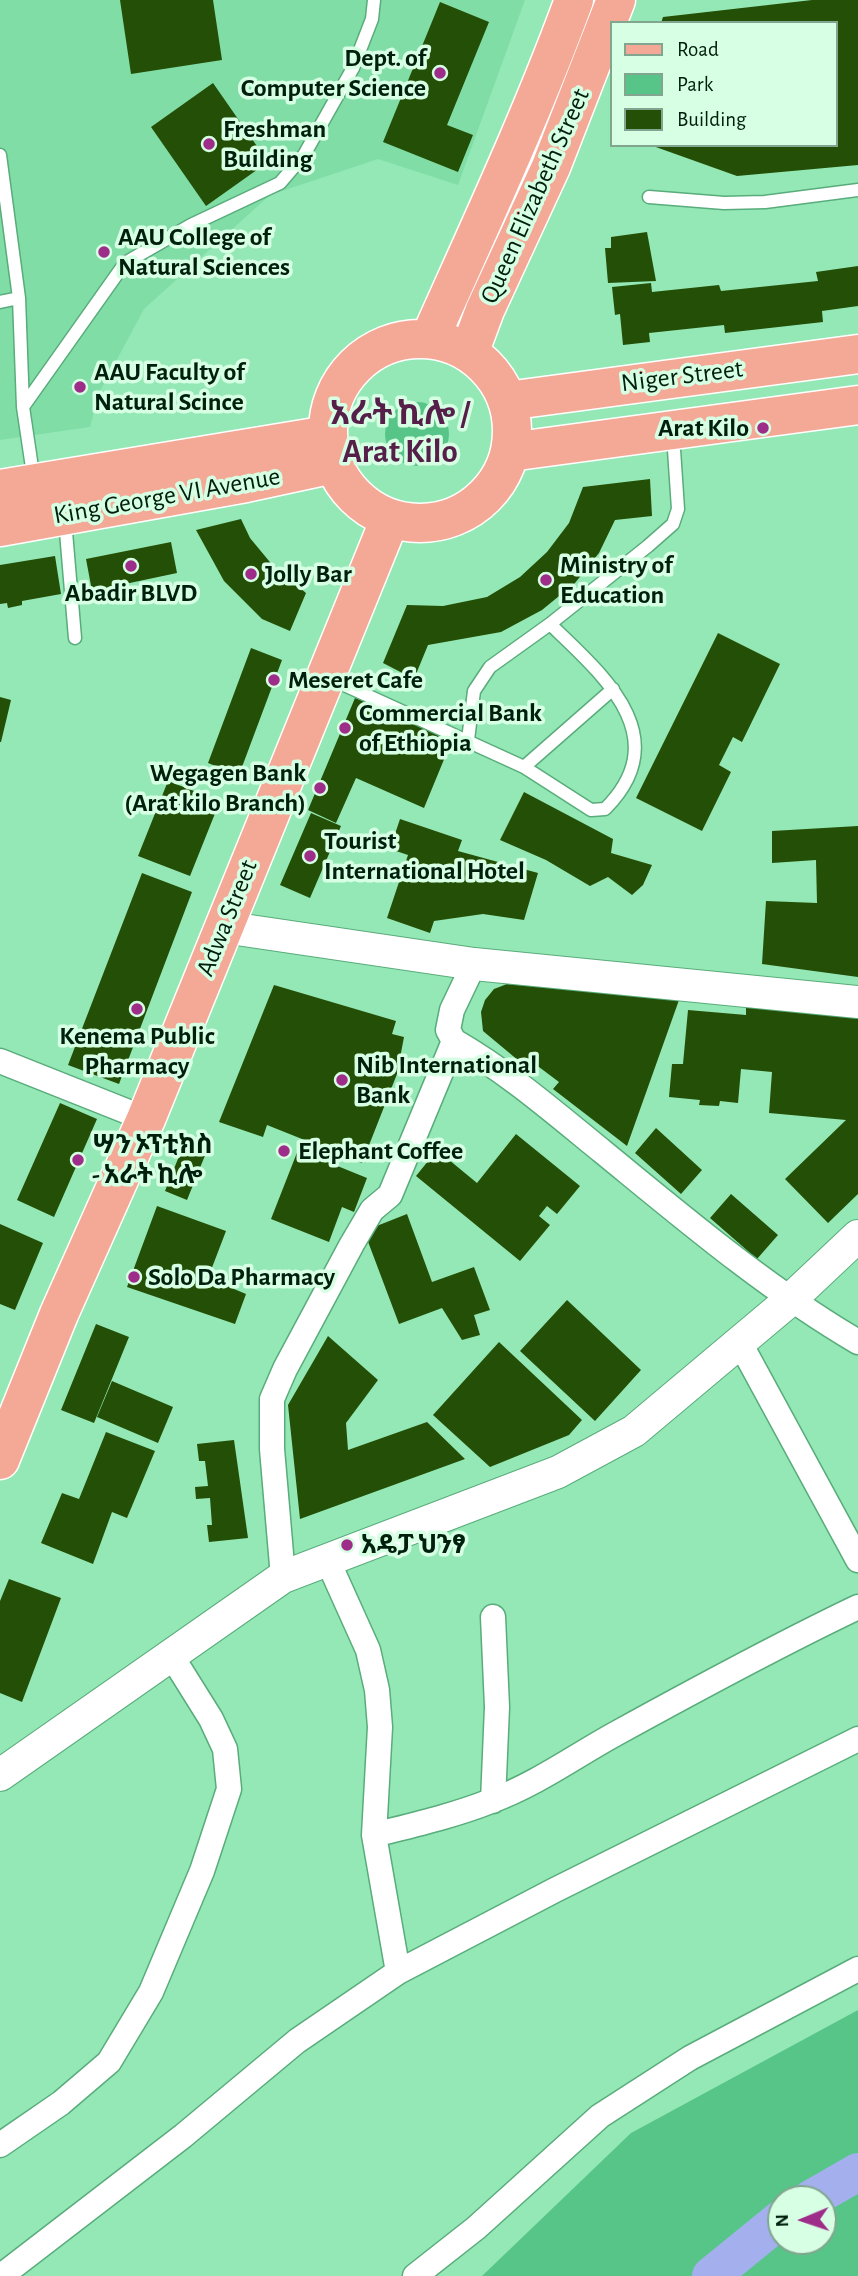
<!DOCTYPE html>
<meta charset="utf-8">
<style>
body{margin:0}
#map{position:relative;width:858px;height:2276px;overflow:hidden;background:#94e8b5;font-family:"Alegreya Sans",sans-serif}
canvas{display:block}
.legend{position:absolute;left:610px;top:21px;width:228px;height:126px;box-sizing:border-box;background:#d7ffe4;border:2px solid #81a58e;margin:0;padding:9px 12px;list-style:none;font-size:21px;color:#001f0d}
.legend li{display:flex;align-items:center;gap:14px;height:35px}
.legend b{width:35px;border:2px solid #81a58e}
.north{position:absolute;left:767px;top:2185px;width:70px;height:70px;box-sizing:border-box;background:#d7ffe4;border:2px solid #81a58e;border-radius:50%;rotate:268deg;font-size:19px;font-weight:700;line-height:28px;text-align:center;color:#001f0d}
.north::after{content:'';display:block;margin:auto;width:24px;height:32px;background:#9e2c89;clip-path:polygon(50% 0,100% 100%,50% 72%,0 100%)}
</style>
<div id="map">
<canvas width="858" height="2276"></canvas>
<ul class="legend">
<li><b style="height:9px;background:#f3a995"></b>Road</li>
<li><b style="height:19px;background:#58c588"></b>Park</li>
<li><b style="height:19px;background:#244f06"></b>Building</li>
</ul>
<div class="north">N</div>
</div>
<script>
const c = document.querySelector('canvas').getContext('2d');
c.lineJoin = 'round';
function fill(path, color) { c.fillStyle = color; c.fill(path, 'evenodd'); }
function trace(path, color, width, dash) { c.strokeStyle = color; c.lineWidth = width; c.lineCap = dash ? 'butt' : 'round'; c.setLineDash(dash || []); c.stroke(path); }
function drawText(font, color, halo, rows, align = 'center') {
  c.font = font + ' "Alegreya Sans","Noto Sans Ethiopic",sans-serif'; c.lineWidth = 7; c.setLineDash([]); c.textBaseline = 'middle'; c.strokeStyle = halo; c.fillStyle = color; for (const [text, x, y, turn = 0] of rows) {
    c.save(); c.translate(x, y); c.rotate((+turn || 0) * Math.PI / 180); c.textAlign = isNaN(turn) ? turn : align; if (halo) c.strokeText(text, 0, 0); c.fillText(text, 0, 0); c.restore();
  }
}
const built = new Path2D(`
 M0,0H525L458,185L378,159L270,195L144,309L99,393L90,427L0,440Z`);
const green = new Path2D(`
 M385 434a32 32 0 1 1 64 0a32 32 0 1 1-64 0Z
 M858,2010V2276H482L631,2133ZM781,2199H823V2241H781Z`);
const river = new Path2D(`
 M811,2199L858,2172
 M711,2276L781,2219`);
const building = new Path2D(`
 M120,0H213L222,60L131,74Z
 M812,0H858V165L737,176L653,146L835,145V23H661L663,17Z
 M440,2L489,22L447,125L473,135L458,172L383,142Z
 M213,83L268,162L206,206L151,127Z
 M647,232L656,281L608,283L605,248H611V237Z
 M858,266V306L822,311L823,322L725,333L724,325L649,333L650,342L623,345L620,314L615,315L612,287L651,283L652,292L719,285L721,291L818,281L816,272Z
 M650,479L652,516L615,520L599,553L575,583L542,610L501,632L428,645L414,679L383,663L407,605L443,606L487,597L520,577L547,552L569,523L583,487Z
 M241,519L250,538L274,567L306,593L290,631L262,619L224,581L196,530Z
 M171,542L177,573L92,591L86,559Z
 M55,556L61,594L22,601V605L8,608L7,603L0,604V565Z
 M718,633L780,664L742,742L733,737L719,765L731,772L702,831L636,798Z
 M251,648L282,660L239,775L208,763Z
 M0,697L11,700L1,742H0Z
 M355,698L401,714L452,740L424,808L356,778L336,823L308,810Z
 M168,781L220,801L190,876L138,856Z
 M524,792L613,839L611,853L652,865L643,885L632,895L608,877L590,886L546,860L500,840Z
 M311,813L341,826L310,898L280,885Z
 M400,819L462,840L458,851L538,873L524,920L483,914L434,921L430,933L387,918L408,855L390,849Z
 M858,826V977L762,964L766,901L817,903L816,860L772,863V831Z
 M142,873L192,892L119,1084L68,1065Z
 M507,984L679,1000L627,1146L553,1089L559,1082L531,1061L525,1066L483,1031L481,1012L485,1000L494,989Z
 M274,985L396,1021L392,1034L404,1037L397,1074L362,1163L267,1125L263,1137L219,1122Z
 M746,1007L858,1017V1194L828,1223L785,1179L846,1120L769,1113L772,1072L741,1069L738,1103L720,1101L719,1106L699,1105L700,1100L669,1097L672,1064H683L688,1010L746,1015Z
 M60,1103L97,1119L54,1217L17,1200Z
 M656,1128L702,1170L681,1194L635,1153Z
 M516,1134L580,1186L557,1214L547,1206L539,1216L550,1225L520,1261L416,1176L437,1150L477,1183Z
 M186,1139L208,1148L187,1200L165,1191Z
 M298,1150L367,1178L354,1212L342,1207L329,1242L271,1219Z
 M731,1194L778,1235L757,1259L710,1218Z
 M157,1206L226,1231L208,1278L246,1294L235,1324L127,1287Z
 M407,1214L432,1282L474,1267L490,1310L474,1315L480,1335L462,1340L442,1308L399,1324L364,1231Z
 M0,1224L43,1243L15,1310L0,1304Z
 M567,1300L641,1370L595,1421L520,1351Z
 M96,1324L129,1337L94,1423L61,1410Z
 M328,1336L378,1380L346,1423L348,1450L427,1422L465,1459L300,1519L288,1405Z
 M499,1342L582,1420L569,1435L490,1467L433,1415Z
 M112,1381L173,1407L158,1443L97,1417Z
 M106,1432L155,1451L127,1518L112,1512L93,1564L41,1543L62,1493L79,1499Z
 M234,1440L248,1538L209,1542L207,1525H212L210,1498L196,1499L195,1487L208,1486L205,1461H199L197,1444Z
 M9,1579L61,1598L22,1702L0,1693V1601Z`);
const service = new Path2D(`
 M0,155L19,298L23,407L34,481
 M649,197L724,203L765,202L858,190
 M0,302L19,298
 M23,407L125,263L191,225L280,183L304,155L353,68L372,19L374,0
 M65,520L75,638
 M329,678L524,767L613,689
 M468,740L474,691L490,667L550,624L648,546L673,524L678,509L673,435
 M524,767L591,810L605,809C677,737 603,675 550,624`);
const minor = new Path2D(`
 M474,964L452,1010L448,1030L454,1041C508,1072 555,1113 603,1152C685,1219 766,1288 858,1342
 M0,1061L146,1119
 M740,1343L858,1560
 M327,1559L368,1650L377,1690L380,1727L374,1835L398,1972
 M283,1577L272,1449V1399L285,1369L352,1244L372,1210L390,1195L454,1041
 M493,1801L497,1707L493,1617
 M374,1835C413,1825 453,1816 491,1801C537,1784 575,1756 617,1733C697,1689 776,1646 858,1607
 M0,2145L61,2103L109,2062L151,1992L202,1871L229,1789L225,1749L211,1719L171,1655
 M1,2276L183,2136L297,2041L398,1972L555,1890L858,1739
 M415,2276L476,2228L600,2116L690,2058L858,1969`);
const tertiary = new Path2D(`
 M223,927L474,964L858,1002
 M0,1775L283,1577L558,1472L634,1431L790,1300L858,1236`);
const primary = new Path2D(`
 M430,338C480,226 532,115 574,0
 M328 431a92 92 0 1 1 184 0a92 92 0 1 1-184 0Z
 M469,353L485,310L551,167L616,0
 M507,401L858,354
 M510,452L858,405
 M0,489L328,435
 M0,527L246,483L334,464
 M0,1460L59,1314L146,1119L390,519`);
const markers = [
 [440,73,7,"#9e2c89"],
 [209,144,7,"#9e2c89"],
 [104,252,7,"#9e2c89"],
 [80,387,7,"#9e2c89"],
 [763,428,7,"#9e2c89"],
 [131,566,7,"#9e2c89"],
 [251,574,7,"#9e2c89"],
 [546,580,7,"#9e2c89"],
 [274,680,7,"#9e2c89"],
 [345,728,7,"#9e2c89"],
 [320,788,7,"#9e2c89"],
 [310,856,7,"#9e2c89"],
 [137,1009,7,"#9e2c89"],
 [342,1080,7,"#9e2c89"],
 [284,1151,7,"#9e2c89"],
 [78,1160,7,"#9e2c89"],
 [134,1277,7,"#9e2c89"],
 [347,1545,7,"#9e2c89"]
];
const poiNames = [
 ["Dept. of",426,58,"right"],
 ["Computer Science",426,88,"right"],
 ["Freshman",223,129],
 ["Building",223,159],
 ["AAU College of",118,237],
 ["Natural Sciences",118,267],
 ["AAU Faculty of",94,372],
 ["Natural Scince",94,402],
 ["Arat Kilo",749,428,"right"],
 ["Ministry of",560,565],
 ["Education",560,595],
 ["Jolly Bar",265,574],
 ["Abadir BLVD",131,593,"center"],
 ["Meseret Cafe",288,680],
 ["Commercial Bank",359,713],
 ["of Ethiopia",359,743],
 ["Wegagen Bank",306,773,"right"],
 ["(Arat kilo Branch)",306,803,"right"],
 ["Tourist",324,841],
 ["International Hotel",324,871],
 ["Kenema Public",137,1036,"center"],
 ["Pharmacy",137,1066,"center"],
 ["Nib International",356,1065],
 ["Bank",356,1095],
 ["ሣን ኦፕቲክስ",92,1145],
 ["- አራት ኪሎ",92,1175],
 ["Elephant Coffee",298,1151],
 ["Solo Da Pharmacy",148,1277],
 ["አዴፓ ህንፃ",361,1545]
];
const streetNames = [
 ["Queen Elizabeth Street",535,196,-66],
 ["Niger Street",682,376,-7],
 ["King George VI Avenue",167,496,-10],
 ["Adwa Street",227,918,-68]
];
const districtNames = [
 ["አራት ኪሎ /",400,414],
 ["Arat Kilo",400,452]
];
fill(built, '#80dda6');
fill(green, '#58c588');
trace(river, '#a4afed', 38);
fill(building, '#244f06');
trace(service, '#59ac7b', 15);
trace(minor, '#59ac7b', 27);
trace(tertiary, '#59ac7b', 34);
trace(primary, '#fff', 41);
trace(service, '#fff', 12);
trace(minor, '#fff', 24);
trace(tertiary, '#fff', 32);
trace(primary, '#f3a995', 38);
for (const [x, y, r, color] of markers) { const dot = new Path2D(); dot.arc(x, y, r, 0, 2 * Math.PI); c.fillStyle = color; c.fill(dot); trace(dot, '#d7ffe4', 2.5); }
drawText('bold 26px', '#001f0d', '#d7ffe4', poiNames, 'left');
drawText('26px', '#001f0d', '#d7ffe4', streetNames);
drawText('bold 33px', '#561f4a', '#d7ffe4', districtNames);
</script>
